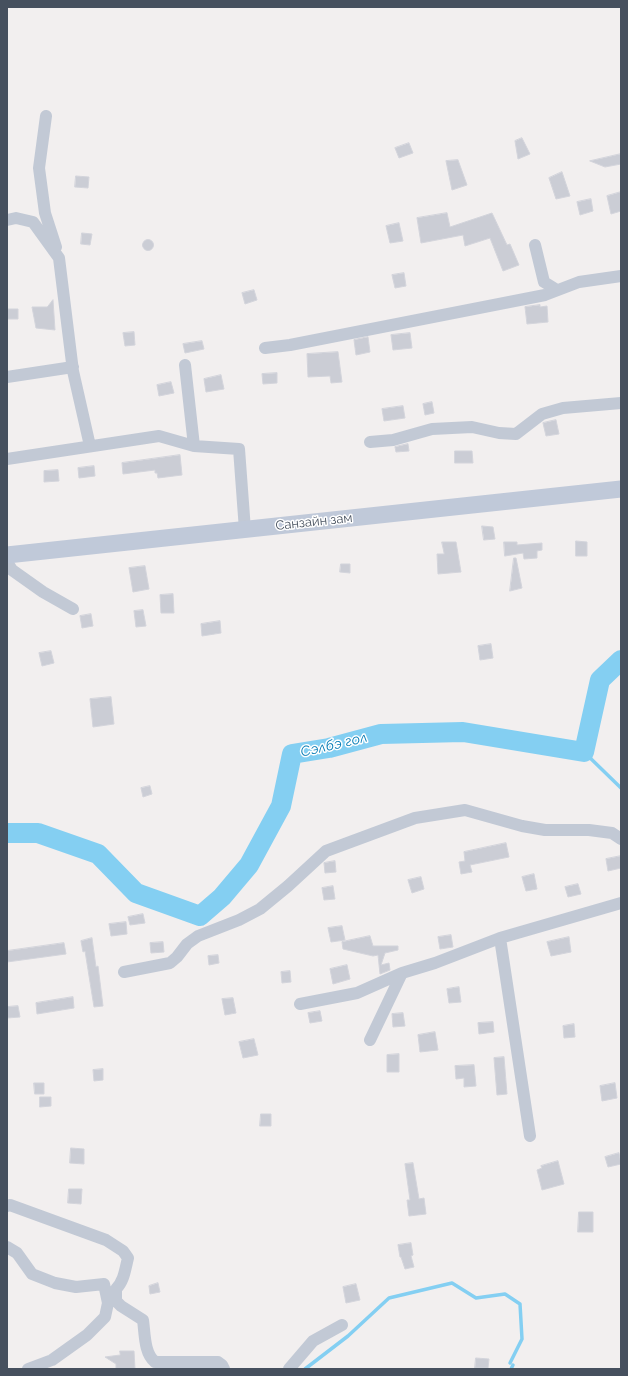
<!DOCTYPE html>
<meta charset="utf-8">
<style>
body{margin:0}
#map{position:relative;width:628px;height:1376px;overflow:hidden;background:#f2efef;font-family:Raleway,sans-serif}
canvas{display:block}
.frame{position:absolute;inset:0;border:8px solid #46505e;pointer-events:none}
</style>
<div id="map">
<canvas width="628" height="1376"></canvas>
<div class="frame"></div>
</div>
<script>
const c = document.querySelector('canvas').getContext('2d');
c.lineJoin = 'round';
function trace(path, color, width, dash) { c.strokeStyle = color; c.lineWidth = width; c.lineCap = dash ? 'butt' : 'round'; c.setLineDash(dash || []); c.stroke(path); }
function fill(path, color) { c.fillStyle = color; c.fill(path, 'evenodd'); }
function drawText(font, color, halo, rows, align = 'center') {
  c.font = font + ' Raleway,sans-serif'; c.lineWidth = 3; c.setLineDash([]); c.textBaseline = 'middle'; c.strokeStyle = halo; c.fillStyle = color; for (const [text, x, y, turn = 0] of rows) {
    c.save(); c.translate(x, y); c.rotate((+turn || 0) * Math.PI / 180); c.textAlign = isNaN(turn) ? turn : align; if (halo) c.strokeText(text, 0, 0); c.fillText(text, 0, 0); c.restore();
  }
}
const stream = new Path2D(`
 M584,752L621,788
 M305,1369L348,1336L389,1298L452,1283L476,1298L505,1294L520,1304L522,1339L510,1363
 M511,1369L513,1365`);
const river = new Path2D(`
 M7,833H38L98,854L136,893L200,916L222,897L249,865L281,806L292,754L329,748L381,734L463,732L584,752L600,680L621,660`);
const building = new Path2D(`
 M522,138L530,154L518,159L515,141Z
 M409,143L413,153L399,158L395,148Z
 M621,154V164L605,167L590,161Z
 M458,160L467,185L452,190L446,161Z
 M562,172L570,196L556,199L549,178Z
 M76,176L89,177L88,188L75,187Z
 M621,192V211L611,214L607,196Z
 M591,199L593,211L580,215L577,202Z
 M447,213L450,227L492,213L507,245L510,244L519,265L503,271L490,238L465,246L463,235L421,243L417,218Z
 M399,223L403,241L390,243L386,226Z
 M82,233L92,234L90,245L81,244Z
 M142.5 245a5.5 5.5 0 1 1 11 0a5.5 5.5 0 1 1-11 0Z
 M404,273L406,286L395,288L392,275Z
 M254,290L257,300L245,304L242,293Z
 M53,300L55,330L36,328L32,307H47Z
 M540,305V307L547,306L548,322L527,324L525,307Z
 M7,309H18V319H7Z
 M134,332L135,345L125,346L123,333Z
 M410,333L412,348L393,350L391,335Z
 M368,337L370,352L356,355L354,340Z
 M202,341L204,349L185,353L183,344Z
 M338,352L342,382L331,383L330,376L308,377L307,354Z
 M277,373V383L263,384L262,374Z
 M221,375L224,389L206,392L204,379Z
 M171,382L174,393L159,396L157,385Z
 M432,402L434,413L425,415L423,404Z
 M403,406L405,418L384,421L382,409Z
 M556,420L559,434L546,436L543,423Z
 M408,444L409,451L396,452L395,447Z
 M455,451H472L473,463H455Z
 M180,455L182,475L158,478L157,473H155V470L123,474L122,463Z
 M94,466L95,476L79,478L78,468Z
 M58,470L59,481L44,482V471Z
 M482,526L493,527L495,539L484,540Z
 M576,541L587,542V556H576Z
 M442,542H456L461,572L438,574L437,554H444Z
 M504,542H517V545L542,543V550L537,551V558L524,559L523,553L505,556Z
 M514,558H516L522,588L510,591Z
 M341,564H350V573L340,572Z
 M145,566L149,589L133,592L129,568Z
 M173,594L174,613H161L160,595Z
 M143,610L146,626L136,627L134,611Z
 M91,614L93,626L82,628L80,616Z
 M220,621L221,633L202,636L201,624Z
 M491,644L493,658L480,660L478,646Z
 M51,651L54,663L42,666L39,653Z
 M111,697L114,724L93,727L90,699Z
 M150,786L152,794L143,797L141,788Z
 M506,843L509,857L470,865L472,872L461,874L459,862L465,861L464,852Z
 M621,856V868L608,871L606,859Z
 M335,861L336,872L325,873L324,863Z
 M534,874L537,889L526,891L522,877Z
 M421,877L424,889L412,893L408,880Z
 M578,884L581,894L568,897L565,887Z
 M333,886L335,899L324,900L322,888Z
 M143,914L145,923L130,925L128,917Z
 M126,922L127,934L111,936L109,924Z
 M342,926L345,940L331,942L328,928Z
 M451,935L453,947L440,949L438,937Z
 M370,936L373,946H398V950L385,953L381,965L389,963L390,970L380,974L378,955L373,956L343,949L342,942Z
 M569,937L571,952L551,956L547,942Z
 M92,938L96,967L98,966L103,1006L94,1007L85,951L83,952L81,941Z
 M163,942L164,952L151,953L150,943Z
 M64,943L66,954L7,962V951Z
 M218,955L219,963L209,965L208,956Z
 M347,965L350,979L333,984L330,969Z
 M290,971L291,982L282,983L281,972Z
 M459,987L461,1002L449,1003L447,989Z
 M73,997L74,1008L37,1014L36,1003Z
 M233,998L236,1013L225,1015L222,999Z
 M18,1006L20,1017L7,1018V1007Z
 M320,1011L322,1021L310,1023L308,1013Z
 M403,1013L405,1026L393,1027L392,1014Z
 M493,1022L494,1032L479,1034L478,1023Z
 M574,1024L575,1037L564,1038L563,1026Z
 M435,1032L438,1050L420,1052L418,1035Z
 M254,1039L258,1055L243,1058L239,1042Z
 M399,1054V1072H387V1055Z
 M504,1057L507,1094L497,1095L494,1058Z
 M474,1065L476,1086L464,1087V1078L456,1079L455,1066Z
 M103,1069V1080L94,1081L93,1070Z
 M34,1083H44V1094H35Z
 M615,1083L617,1098L602,1101L600,1086Z
 M40,1097H51V1106L40,1107Z
 M261,1114H271V1126H260Z
 M71,1148L84,1149V1164L70,1163Z
 M619,1153L621,1164L608,1167L605,1157Z
 M558,1161L564,1184L542,1190L537,1170L542,1168L541,1166Z
 M413,1163L419,1199L424,1198L426,1214L409,1216L407,1200H410L405,1164Z
 M69,1189H82L81,1204L68,1203Z
 M579,1212H593V1232H578Z
 M411,1243L413,1255L411,1256L414,1267L405,1269L401,1257H400L398,1245Z
 M158,1283L160,1292L150,1294L149,1286Z
 M356,1284L360,1300L346,1303L343,1287Z
 M120,1351H134L135,1369H116V1364L105,1357L120,1355Z
 M476,1358L489,1359L488,1368H475Z`);
const street = new Path2D(`
 M46,116L39,168L45,213L56,247
 M7,220L16,218L33,222L59,258L73,371L90,446
 M535,245L544,282L557,290
 M265,348L290,345L545,295L579,282L621,276
 M185,365L194,446
 M7,377L73,367
 M370,442L393,440L432,429L472,427L499,433L516,434L542,414L563,408L621,403
 M7,459L159,436L194,446L239,449L245,530
 M7,562L12,570L43,592L73,609
 M124,972L170,963L177,957L187,944L198,936L239,920L260,909L288,886L326,851L415,818L465,810L522,826L545,830H589L612,833L621,839
 M300,1004L357,993L402,973
 M370,1040L402,973L435,963L500,938
 M530,1136L500,938L621,903
 M7,1206L10,1205L106,1240L123,1251L128,1258C125,1270 124,1281 116,1289V1301L121,1306L143,1320C145,1334 144,1353 155,1362H218L222,1365L224,1369
 M7,1247L17,1253L32,1274L55,1283L76,1287L104,1284L108,1303L105,1317L87,1335L52,1360L28,1369
 M289,1369L313,1341L342,1325`);
const secondary = new Path2D(`
 M7,555L621,489`);
const streetNames = [
 ["Санзайн зам",314,522,-6]
];
const waterNames = [
 ["Сэлбэ гол",334,745,-13]
];
trace(stream, '#84cff2', 3.5);
trace(river, '#84cff2', 20);
fill(building, '#cbcdd5');
trace(building, '#d3d4db', 1);
trace(street, '#c2c9d5', 12);
trace(secondary, '#c0c9d9', 17);
drawText('13px', '#46505e', '#fff', streetNames);
drawText('italic 14px', '#027ab4', '#fff', waterNames);
</script>
